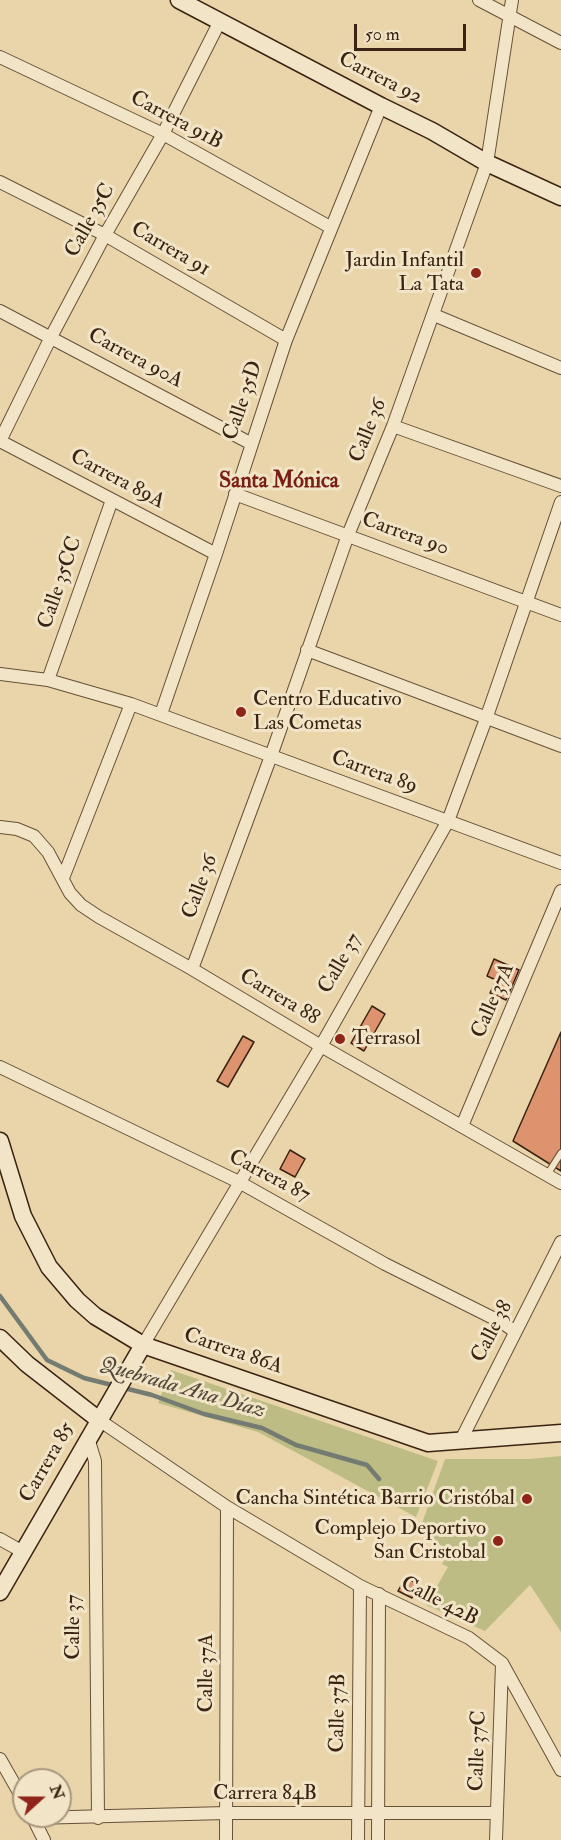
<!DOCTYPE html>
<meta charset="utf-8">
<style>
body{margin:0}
#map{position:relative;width:561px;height:1840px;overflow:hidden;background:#e9d5a9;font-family:"IM FELL Double Pica",serif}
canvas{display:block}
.north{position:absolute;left:12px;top:1768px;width:60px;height:60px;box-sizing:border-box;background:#f1e4c7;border:2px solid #a8977f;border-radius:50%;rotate:69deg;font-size:16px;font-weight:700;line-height:24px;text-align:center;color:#3b2313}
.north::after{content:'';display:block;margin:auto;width:21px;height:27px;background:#8f2418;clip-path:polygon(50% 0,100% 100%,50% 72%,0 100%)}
.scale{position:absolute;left:354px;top:24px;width:112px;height:27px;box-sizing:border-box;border:3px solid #3b2313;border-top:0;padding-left:8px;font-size:18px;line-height:21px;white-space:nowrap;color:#3b2313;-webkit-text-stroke:4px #f1e4c7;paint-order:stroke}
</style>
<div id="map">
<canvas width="561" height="1840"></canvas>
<div class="north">N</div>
<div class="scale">50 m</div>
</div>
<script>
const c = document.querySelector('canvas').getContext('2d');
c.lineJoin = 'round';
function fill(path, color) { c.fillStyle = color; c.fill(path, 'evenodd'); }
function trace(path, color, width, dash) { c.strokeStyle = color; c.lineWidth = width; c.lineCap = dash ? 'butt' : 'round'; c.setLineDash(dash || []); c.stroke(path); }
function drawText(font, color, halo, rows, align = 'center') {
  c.font = font + ' "IM FELL Double Pica",serif'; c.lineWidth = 6; c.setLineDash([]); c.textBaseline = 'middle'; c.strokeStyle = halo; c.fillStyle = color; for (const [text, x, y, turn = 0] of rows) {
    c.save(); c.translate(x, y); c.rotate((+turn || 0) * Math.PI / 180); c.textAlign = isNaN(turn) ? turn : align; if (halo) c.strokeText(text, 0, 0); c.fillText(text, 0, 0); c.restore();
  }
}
const green = new Path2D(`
 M171,1370L438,1461L416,1517L258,1432L158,1403Z
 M561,1456V1632L530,1585L485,1631L426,1605L448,1567L442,1564L450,1552L420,1529L445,1459H530Z`);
const stream = new Path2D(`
 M0,1296L47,1360L84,1378L116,1386
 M124,1388L152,1395L204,1414L262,1428L296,1445L367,1465L379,1479`);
const building = new Path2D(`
 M494,959L519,970L506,1000L490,993L496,980L487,976Z
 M372,1006L385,1014L364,1051L351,1043Z
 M561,1032V1171L513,1141Z
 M243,1036L254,1042L228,1087L217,1081Z
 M290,1150L305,1159L295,1177L280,1169Z
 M406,1577L419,1585L412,1598L398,1591Z`);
const lane = new Path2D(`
 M547,1175L561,1153`);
const street = new Path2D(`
 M479,0L561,43
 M0,57L163,134L330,227
 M0,182L105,235L286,340
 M0,311L250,443
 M434,315L561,368
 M393,426L561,486
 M0,441L51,337L105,235L163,134L220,21
 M0,441L216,554
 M235,494L561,615
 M307,650L561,746
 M0,674L48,680L131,704L561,863
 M48,680L112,500
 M161,714L216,554L286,340L381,106
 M0,827L17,829L34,836L48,852L70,893L81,905L99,917L192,969L321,1046L561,1183
 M63,878L131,704
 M192,969L271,756L348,535L393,426L487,163L512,0
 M0,1067L239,1182L385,1264L503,1323L514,1331
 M462,1126L561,891
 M143,1345L321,1046L448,821L486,719L561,502
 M99,1420L227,1507L360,1586L469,1638L502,1663L561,1770
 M88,1438L95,1461L98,1818
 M461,1440L561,1242
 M0,1539L23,1552
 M0,1759L24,1801
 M32,1816L44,1840
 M33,1818L226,1813H496
 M226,1840L227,1507
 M358,1840L360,1586
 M378,1840L379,1594
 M496,1840L502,1664`);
const secondary = new Path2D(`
 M179,0L381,106L432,131L487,163L561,197
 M0,1141L23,1216L49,1267L77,1300L95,1316L143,1345L428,1443L561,1433
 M0,1338L27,1364L99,1420
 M0,1592L143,1345`);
const markers = [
 [476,273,6,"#8f2418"],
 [241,712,6,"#8f2418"],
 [340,1039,6,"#8f2418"],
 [527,1499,6,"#8f2418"],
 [498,1541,6,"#8f2418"]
];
const streetNames = [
 ["Carrera 92",380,79,27],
 ["Carrera 91B",176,121,28],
 ["Calle 35C",91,221,-61],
 ["Carrera 91",170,250,30],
 ["Carrera 90A",135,359,28],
 ["Calle 35D",244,401,-71],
 ["Calle 36",369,431,-68],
 ["Carrera 89A",117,480,28],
 ["Carrera 90",405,535,20],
 ["Calle 35CC",61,583,-71],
 ["Carrera 89",374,773,20],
 ["Calle 36",201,887,-70],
 ["Calle 37",341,964,-60],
 ["Carrera 88",279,998,31],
 ["Calle 37A",494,1001,-67],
 ["Carrera 87",269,1177,28],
 ["Calle 38",493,1332,-63],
 ["Carrera 86A",233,1352,19],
 ["Carrera 85",48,1463,-60],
 ["Calle 42B",439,1602,27],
 ["Calle 37",74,1627,-90],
 ["Calle 37A",207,1673,-90],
 ["Calle 37B",339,1713,-89],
 ["Calle 37C",479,1751,-88],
 ["Carrera 84B",265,1794]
];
const poiNames = [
 ["Jardin Infantil",464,261],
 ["La Tata",464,285],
 ["Centro Educativo",253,700,"left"],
 ["Las Cometas",253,724,"left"],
 ["Terrasol",352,1039,"left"],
 ["Cancha Sintética Barrio Cristóbal",515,1499],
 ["Complejo Deportivo",486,1529],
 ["San Cristobal",486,1553]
];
const neighbourhoodNames = [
 ["Santa Mónica",279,482]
];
const waterNames = [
 ["Quebrada Ana Díaz",182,1389,16]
];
fill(green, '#bcbc84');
trace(stream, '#747b72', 4.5);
fill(building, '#dd936d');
trace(building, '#3b2313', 1.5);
trace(lane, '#665038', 8);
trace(street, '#665038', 14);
trace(secondary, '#3b2313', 19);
trace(lane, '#f1e4c7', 6);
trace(street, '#f1e4c7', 12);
trace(secondary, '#f1e4c7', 16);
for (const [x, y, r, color] of markers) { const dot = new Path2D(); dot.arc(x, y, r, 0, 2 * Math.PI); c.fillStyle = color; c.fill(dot); trace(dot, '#f1e4c7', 2); }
drawText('21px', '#3b2313', '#f1e4c7', streetNames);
drawText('21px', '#3b2313', '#f1e4c7', poiNames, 'right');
drawText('bold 22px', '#7a1f14', '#f1e4c7', neighbourhoodNames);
drawText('italic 22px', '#53483b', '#f1e4c7', waterNames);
</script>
